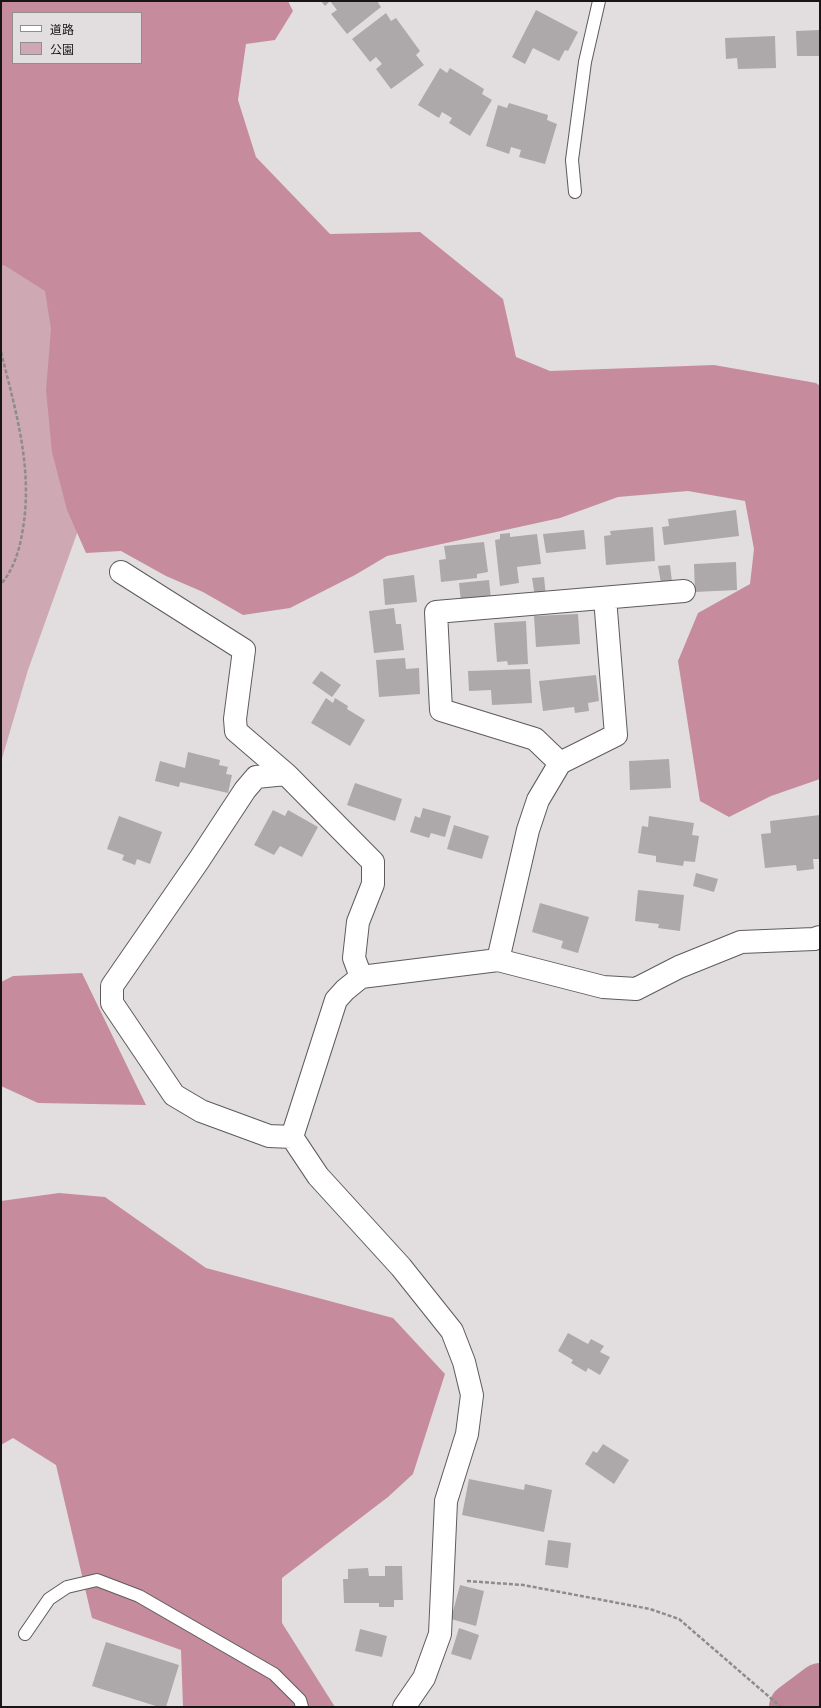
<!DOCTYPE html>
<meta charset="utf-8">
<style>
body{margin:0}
#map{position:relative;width:821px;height:1708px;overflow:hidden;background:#e2dedf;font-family:"Work Sans","Noto Sans JP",sans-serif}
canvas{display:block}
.frame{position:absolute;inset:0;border:2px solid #171516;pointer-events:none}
.legend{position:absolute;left:12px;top:12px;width:130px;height:52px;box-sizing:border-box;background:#e2dedf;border:1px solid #918e8f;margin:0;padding:5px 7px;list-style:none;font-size:12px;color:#171516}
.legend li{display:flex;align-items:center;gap:8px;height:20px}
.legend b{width:20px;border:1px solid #918e8f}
</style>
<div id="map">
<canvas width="821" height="1708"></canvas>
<div class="frame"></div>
<ul class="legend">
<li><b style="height:5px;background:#fff"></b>道路</li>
<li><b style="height:11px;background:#cea9b4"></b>公園</li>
</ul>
</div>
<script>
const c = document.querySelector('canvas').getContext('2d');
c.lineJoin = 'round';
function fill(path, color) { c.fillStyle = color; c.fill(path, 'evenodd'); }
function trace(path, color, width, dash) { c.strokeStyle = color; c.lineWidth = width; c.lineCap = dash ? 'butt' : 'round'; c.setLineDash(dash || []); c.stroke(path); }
const green = new Path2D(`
 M1,199L75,326L94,486L28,670L1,762Z`);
const forest = new Path2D(`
 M1,1H288L293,11L275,40L246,44L238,100L256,157L330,234L420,232L503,299L516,357L550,371L714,365L816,383L820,386V779L771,796L729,817L700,801L678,661L698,613L750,584L754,549L745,501L688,491L618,497L560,518L387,556L355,575L290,608L243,615L203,592L166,576L121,551L86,553L67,510L52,452L46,390L51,329L45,291L4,265L1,266ZM13,13H141V63H13Z
 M82,973L146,1105L38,1103L1,1086V982L13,976Z
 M59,1193L105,1197L206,1268L393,1318L445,1374L413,1474L388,1497L282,1578V1623L335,1707H183L181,1650L92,1618L56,1465L13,1438L1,1445V1201Z`);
const river = new Path2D(`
 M792,1707L820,1686`);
const building = new Path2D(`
 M321,1H377L381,7L347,34L331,14L337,10L330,1L325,6Z
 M536,10L578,32L568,51L565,50L559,61L533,48L525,64L512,57Z
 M386,13L391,21L396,18L420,51L416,55L424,65L391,89L376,69L382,64L376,57L370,62L352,39Z
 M820,30V56H797L796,31Z
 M775,36L776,68L738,69L737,58L726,59L725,38Z
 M440,68L447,73L450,68L484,89L482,94L492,100L470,136L449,123L452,118L442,112L439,118L418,105Z
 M509,103L548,115L547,120L557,124L545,164L519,157L521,150L511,147L509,154L486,146L498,105L507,108Z
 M736,510L739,536L664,545L662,527L669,526L668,519Z
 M653,527L655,561L606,565L604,536L611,535L610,531Z
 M584,530L586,549L546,553L543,534Z
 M510,533V537L537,534L541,564L517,567L519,583L500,586L495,540L500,539V534Z
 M484,542L488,572L477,574V578L441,582L439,560L446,559L444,546Z
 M736,562L737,590L695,592L694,564Z
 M670,565L672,582L661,583L658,566Z
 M414,575L417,602L385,605L383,579Z
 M544,577L546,596L535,597L532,578Z
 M489,580L491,599L461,602L459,583Z
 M394,608L396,624H401L404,650L374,653L369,611Z
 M578,614L580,644L536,647L534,616Z
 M526,621L528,664L508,665L507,661L497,662L494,623Z
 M405,658L406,669L419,668L420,694L379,697L376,660Z
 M530,669L532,703L492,705L491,690L469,691L468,671Z
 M321,671L341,685L332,697L312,683Z
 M596,675L599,701L588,703L589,711L575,713L574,707L543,711L539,681Z
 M326,698L333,703L335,698L348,706L347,709L365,720L350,746L311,723Z
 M188,752L220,760L219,765L228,767L226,774L232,775L228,793L180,782L179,787L155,781L160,761L185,768Z
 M669,759L671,788L630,790L629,761Z
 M355,783L402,799L395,821L347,805Z
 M423,808L451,816L445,837L431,833L429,838L410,832L415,816L420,818Z
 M273,810L285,816L288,810L318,827L302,857L280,846L274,855L254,845Z
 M820,815V859H813L814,869L797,871L796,865L765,868L761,834L771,833L770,821Z
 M119,816L162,832L150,864L137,859L135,865L122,860L124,855L107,849Z
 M649,816L694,823L692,835L699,836L695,862L684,861L683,866L656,862V856L638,853L642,826L648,827Z
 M454,825L489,836L482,859L447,849Z
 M696,873L718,879L714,892L693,886Z
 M638,890L684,895L680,931L658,928L659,924L635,921Z
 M540,903L589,917L578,953L561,948L563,941L532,932Z
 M568,1333L588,1344L591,1339L604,1346L600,1352L610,1357L600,1375L588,1368L586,1372L571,1363L573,1360L558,1351Z
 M603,1444L629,1460L614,1484L585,1464L593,1451L597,1453Z
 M469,1479L524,1490L525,1484L552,1490L544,1532L462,1515Z
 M548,1540L571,1543L568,1568L545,1565Z
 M385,1566H402L403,1600H394V1607H379V1603H344L343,1579H348V1569L368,1568L369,1576H385Z
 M460,1585L484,1591L476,1626L451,1619Z
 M459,1628L479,1635L471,1660L451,1654Z
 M360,1629L387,1636L382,1657L355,1651Z
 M106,1642L179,1665L166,1707H159L92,1686Z`);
const path = new Path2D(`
 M1,352C16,412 34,471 22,534C19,552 13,570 1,584
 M467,1581L523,1585L650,1609L679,1619L781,1707`);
const service = new Path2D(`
 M575,192L572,160L585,62L599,1
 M25,1634L49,1599L67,1587L97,1580L139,1596L274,1674L300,1700L302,1707`);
const minor = new Path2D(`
 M121,572L244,650L235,719L236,731L286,774L373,862V884L358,922L354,958L361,977
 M560,763L535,739L441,710L436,612L684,591
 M286,774L256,777L245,790L199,860L112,986V1003L174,1095L201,1111L269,1136L292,1137L318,1176L401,1267L452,1331L464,1362L472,1395L467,1434L446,1501L440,1634L424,1678L404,1707
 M498,960L528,830L538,800L560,763L616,735L605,598
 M292,1137L336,1000L345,990L361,977L498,960L603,987L636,989L679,967L741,942L814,939L820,937`);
fill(green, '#cea9b4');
fill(forest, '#c68c9e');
trace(river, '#c08799', 46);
fill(building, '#ada8aa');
trace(service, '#5e5b5c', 14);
trace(minor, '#5e5b5c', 24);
trace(path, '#8e8b8c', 2.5, [4, 2]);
trace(service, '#fff', 12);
trace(minor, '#fff', 22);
</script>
